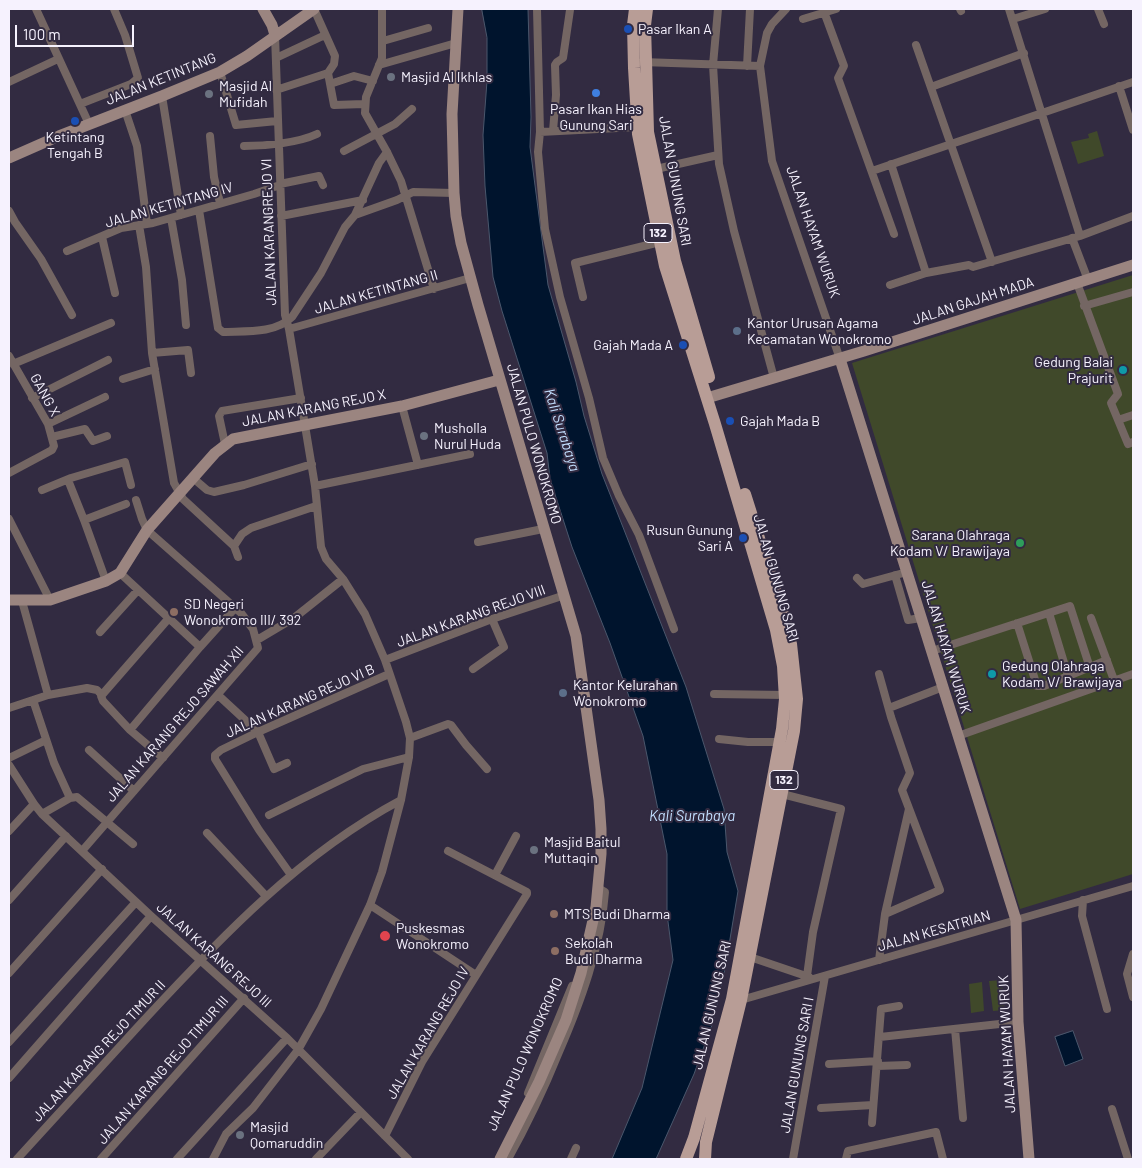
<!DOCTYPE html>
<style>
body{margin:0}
#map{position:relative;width:1142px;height:1168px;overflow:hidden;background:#322b41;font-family:Barlow,sans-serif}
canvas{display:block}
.frame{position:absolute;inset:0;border:10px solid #f6f2fe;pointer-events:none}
.scale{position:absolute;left:15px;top:25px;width:119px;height:22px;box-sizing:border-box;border:2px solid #f6f2fe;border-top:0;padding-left:6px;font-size:15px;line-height:18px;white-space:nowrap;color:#f6f2fe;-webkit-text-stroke:4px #322b41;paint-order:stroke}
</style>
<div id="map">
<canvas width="1142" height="1168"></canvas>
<div class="frame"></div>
<div class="scale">100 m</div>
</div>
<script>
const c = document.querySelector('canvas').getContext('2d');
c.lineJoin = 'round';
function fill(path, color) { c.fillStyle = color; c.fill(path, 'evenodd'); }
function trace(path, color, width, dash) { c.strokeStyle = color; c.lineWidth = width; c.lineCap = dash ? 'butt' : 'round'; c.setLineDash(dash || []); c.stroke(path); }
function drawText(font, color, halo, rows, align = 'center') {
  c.font = font + ' Barlow,sans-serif'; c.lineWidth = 4; c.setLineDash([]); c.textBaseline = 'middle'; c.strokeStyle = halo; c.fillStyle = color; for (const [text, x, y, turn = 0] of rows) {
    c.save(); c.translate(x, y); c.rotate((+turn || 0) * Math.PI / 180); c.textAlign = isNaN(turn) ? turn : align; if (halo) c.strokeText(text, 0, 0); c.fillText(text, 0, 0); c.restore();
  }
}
const green = new Path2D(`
 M1097,131L1104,156L1078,164L1071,142L1089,138L1088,134Z
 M1133,275V874L1020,909L852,363Z
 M1002,980L1005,1010L993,1011L989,981Z
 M982,982L984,1011L971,1013L969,984Z`);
const water = new Path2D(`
 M482,9H528L531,117L530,147L548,285L576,382L584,416L602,474L686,687L724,809L727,852L738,891L725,969L713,1022L694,1074L656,1159H612L642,1088L673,960L667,914V854L643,736L610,643L572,547L550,479L547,453L502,311L493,277L485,186L483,135L487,81V38Z
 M1073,1031L1083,1059L1065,1066L1055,1037Z`);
const street = new Path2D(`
 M36,9L89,124
 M314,9L335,56L334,64L328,73
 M382,9V58L366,97L365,113L387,152L401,181L434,289
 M537,9L540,132L538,152L545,229L560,297L589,398L603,458L619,496L639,535L674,629
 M718,9L713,65L719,164L734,231L774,378
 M786,9L772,24L767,33L760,66L772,161L840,359
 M823,9L844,66L838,78L894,234
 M960,9L961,11
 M1009,9L1080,236
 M1098,9L1104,24
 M803,19L836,9
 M1013,19L1045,9
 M383,41L428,28
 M916,45L992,262
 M276,58L325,35
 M642,62L760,66
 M379,65L456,43
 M747,66L750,9
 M220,72L236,125L277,121
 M9,82L58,59
 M330,84L354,76L373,81
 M1119,86L1133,130
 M931,87L1024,53
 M276,90L328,73L334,105L364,104
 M162,96L181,215
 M80,104L131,84L138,78L125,35L114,9
 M125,110L137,146L147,224
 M553,131L556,95L555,65L557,62L563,58L570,10
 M540,132L637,127
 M210,136L214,177L220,203
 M244,146C265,146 298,143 317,134
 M344,151L395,124L412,109
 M891,164L926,273
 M656,169L718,155
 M872,171L1133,82
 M280,184L319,176L323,185
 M199,210L218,328L223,332C245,331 275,334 292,317L321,273L345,227L355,215L397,200L413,192L454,193
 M9,211L15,222L41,259L72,315
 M355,215L379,163L387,152
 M281,216L363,200
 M171,218L182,280L186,325
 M139,225L146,267L152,353L174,483L183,499L234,546L238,557
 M102,237L115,293
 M1072,238L1088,280
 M67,251L121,228L153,223L254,194L280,185
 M1077,283L1118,394L1111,403L1128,444L1133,442
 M890,285L926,273L969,265L973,267L1080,236L1133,216
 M583,297L575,263L660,242
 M1084,306L1133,292
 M289,329L470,278
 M152,353L188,350L191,373
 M9,356L48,424L54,446L52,450L9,473
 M13,364L111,323
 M123,379L155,369
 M32,398L108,360
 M402,406L418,465
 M1118,420L1133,415
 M48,424L105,397
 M52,437L85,429L93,441L107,436
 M225,444L219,416L222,411L301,398
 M193,478L207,490L214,492L244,485L312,464
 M68,480L84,520
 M315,486L470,454
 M42,490L71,478L125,462L131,485
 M9,519L50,600
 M478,542L543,529
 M234,546L242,534L251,528L316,506
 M120,573L200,647
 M895,575L908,620L921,618
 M857,578L863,584L907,572
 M106,581L84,520L126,504
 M22,601L48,695
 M1049,613L1068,676
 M1091,618L1114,680
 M1017,623L1037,686H1044L1107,660
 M100,632L138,590
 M257,640L294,618L343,579
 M932,651L1070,606L1090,668
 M385,660L492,619L565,595
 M473,669L504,647L492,619
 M879,674L891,717L910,773L902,790L940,890L885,914L879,960
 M714,694L785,695
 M218,695L258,732L274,769L287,763
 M33,700L54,763L70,798
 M9,708L48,695L87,688L97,690L102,695
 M889,708L943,687
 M130,730L200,647L235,608
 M958,736L1133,674
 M410,738L448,724L451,725L466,745L487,769
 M719,739L748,742H780
 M89,750L134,791
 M9,758L46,740
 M163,758L130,730L103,701L101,696L169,618
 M9,765L34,804L42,814L151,916L287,1038L408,1159
 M782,794L841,809L813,932L807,976
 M42,814L70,798L77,797L133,844
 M269,815L363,769L409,757
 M9,831L34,804
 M207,833L266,896
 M82,851L258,648L253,629L241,613L147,530L142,519L136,500
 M291,875L259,830L215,759V755L221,750L258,732L389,674
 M495,875L516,836
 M9,900L66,836
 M1083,900L1082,916L1107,1009
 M370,905L476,975
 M885,914L909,809
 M1133,954L1127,974L1133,997
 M750,957L809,977
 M9,973L102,869
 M741,1000L1133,886
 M955,1029L963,1118
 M880,1037L1018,1022
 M9,1042L136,902
 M829,1064L878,1061
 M877,1066L907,1065
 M9,1078L151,916
 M528,1093L572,986
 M821,1108L873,1105
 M1112,1109L1128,1159
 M872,1123L881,1009L899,1006
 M385,1136L422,1062L527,894V892L448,851
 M17,1159C59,1113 102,1066 144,1020C221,937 300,854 401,800
 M101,1159L244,998
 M177,1159L287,1038
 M213,1159L226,1134L253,1108L298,1050L321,1009L370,905L382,872L401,800L409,757L410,738L406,722L385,660L365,614L343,579L326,559L321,547L315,486L289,329L285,315L275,35
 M316,1159L361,1112
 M508,1159C527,1125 544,1089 559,1052C581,1001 601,947 605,892L598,888
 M571,1159L576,1148
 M793,1159L825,976
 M846,1159L848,1151L936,1132L943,1159`);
const secondary = new Path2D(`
 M263,9L272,25L275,35
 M458,9L452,114L454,193L456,216L461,243L478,305L576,636L599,800L601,829V854L596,907L581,973L566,1020L539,1082L500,1159
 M9,158L59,136L162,96L220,72L247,56L314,9
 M840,359L1016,920L1018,1022L1029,1159
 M707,398L864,351L1133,265
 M9,600H50L106,581L120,573L147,530L215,453L233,439L402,406L499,380`);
const primary = new Path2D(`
 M635,9L633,25L634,68L638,134L665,266L715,424L776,630L783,666L785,699L782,729L732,999L694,1138L686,1159
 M647,9L645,25L648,132L675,261L709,377
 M705,1159L706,1142L741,1000L794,731L797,699L791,644L787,627L745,494`);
const markers = [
 [628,29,5,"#1a4fb4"],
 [391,77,5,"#6b7280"],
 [596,93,5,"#3f7fe0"],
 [209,94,5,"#6b7280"],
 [75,121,5,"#1a4fb4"],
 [737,331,5,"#5c6f8a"],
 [683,345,5,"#1a4fb4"],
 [1123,370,5,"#0f9aa8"],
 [730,421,5,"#1a4fb4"],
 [424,436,5,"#6b7280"],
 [743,538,5,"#1a4fb4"],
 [1020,543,5,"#2e9e5b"],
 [174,612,5,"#8d6e63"],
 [992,674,5,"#0f9aa8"],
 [563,693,5,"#5c6f8a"],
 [534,850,5,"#6b7280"],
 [554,914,5,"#8d6e63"],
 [385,936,6,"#e0444e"],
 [555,951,5,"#8d6e63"],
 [240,1135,5,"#6b7280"]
];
const shields = [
 [658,233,28],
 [784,780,28]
];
const shieldNames = [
 ["132",658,233],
 ["132",784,780]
];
const poiNames = [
 ["Pasar Ikan A",638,29],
 ["Masjid Al Ikhlas",401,77],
 ["Masjid Al",219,86],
 ["Mufidah",219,102],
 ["Pasar Ikan Hias",596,109,"center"],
 ["Gunung Sari",596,125,"center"],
 ["Ketintang",75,137,"center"],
 ["Tengah B",75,153,"center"],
 ["Kantor Urusan Agama",747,323],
 ["Kecamatan Wonokromo",747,339],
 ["Gajah Mada A",673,345,"right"],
 ["Gedung Balai",1113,362,"right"],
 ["Prajurit",1113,378,"right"],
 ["Gajah Mada B",740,421],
 ["Musholla",434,428],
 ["Nurul Huda",434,444],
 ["Rusun Gunung",733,530,"right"],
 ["Sari A",733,546,"right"],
 ["Sarana Olahraga",1010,535,"right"],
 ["Kodam V/ Brawijaya",1010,551,"right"],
 ["SD Negeri",184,604],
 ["Wonokromo III/ 392",184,620],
 ["Gedung Olahraga",1002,666],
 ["Kodam V/ Brawijaya",1002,682],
 ["Kantor Kelurahan",573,685],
 ["Wonokromo",573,701],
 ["Masjid Baitul",544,842],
 ["Muttaqin",544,858],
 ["MTS Budi Dharma",564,914],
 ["Puskesmas",396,928],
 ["Wonokromo",396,944],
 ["Sekolah",565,943],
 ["Budi Dharma",565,959],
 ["Masjid",250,1127],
 ["Qomaruddin",250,1143]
];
const streetNames = [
 ["JALAN KETINTANG",161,79,-22],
 ["JALAN GUNUNG SARI",675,181,80],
 ["JALAN KETINTANG IV",169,205,-16],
 ["JALAN KARANGREJO VI",269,232,-92],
 ["JALAN HAYAM WURUK",813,232,71],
 ["JALAN KETINTANG II",376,292,-16],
 ["JALAN GAJAH MADA",973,301,-18],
 ["GANG X",45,395,61],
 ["JALAN KARANG REJO X",314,408,-11],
 ["JALAN PULO WONOKROMO",534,444,74],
 ["JALAN GUNUNG SARI",776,578,74],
 ["JALAN KARANG REJO VIII",471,616,-20],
 ["JALAN HAYAM WURUK",946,647,73],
 ["JALAN KARANG REJO VI B",300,701,-24],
 ["JALAN KARANG REJO SAWAH XII",175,724,-49],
 ["JALAN KESATRIAN",934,931,-16],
 ["JALAN KARANG REJO III",214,955,42],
 ["JALAN GUNUNG SARI",712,1005,-77],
 ["JALAN KARANG REJO IV",428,1033,-60],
 ["JALAN HAYAM WURUK",1007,1044,-93],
 ["JALAN KARANG REJO TIMUR II",99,1051,-47],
 ["JALAN PULO WONOKROMO",525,1054,-66],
 ["JALAN GUNUNG SARI I",797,1065,-80],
 ["JALAN KARANG REJO TIMUR III",163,1070,-49]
];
const waterNames = [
 ["Kali Surabaya",562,430,72],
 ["Kali Surabaya",692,816]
];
fill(green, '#40492a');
fill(water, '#00142d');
trace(water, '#4a576c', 1);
trace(street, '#746663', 8);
trace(secondary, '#9b8580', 11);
trace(primary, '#b89d96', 12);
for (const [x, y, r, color] of markers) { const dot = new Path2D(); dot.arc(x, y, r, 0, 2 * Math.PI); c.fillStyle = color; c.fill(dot); trace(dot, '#322b41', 2); }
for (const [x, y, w] of shields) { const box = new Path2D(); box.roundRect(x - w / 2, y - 9.5, w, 19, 4); c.fillStyle = '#322b41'; c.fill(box); trace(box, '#f6f2fe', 1); }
drawText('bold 12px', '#f6f2fe', null, shieldNames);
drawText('14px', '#f6f2fe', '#322b41', poiNames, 'left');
drawText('14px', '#f6f2fe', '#322b41', streetNames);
drawText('italic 15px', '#c2dfff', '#322b41', waterNames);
</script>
